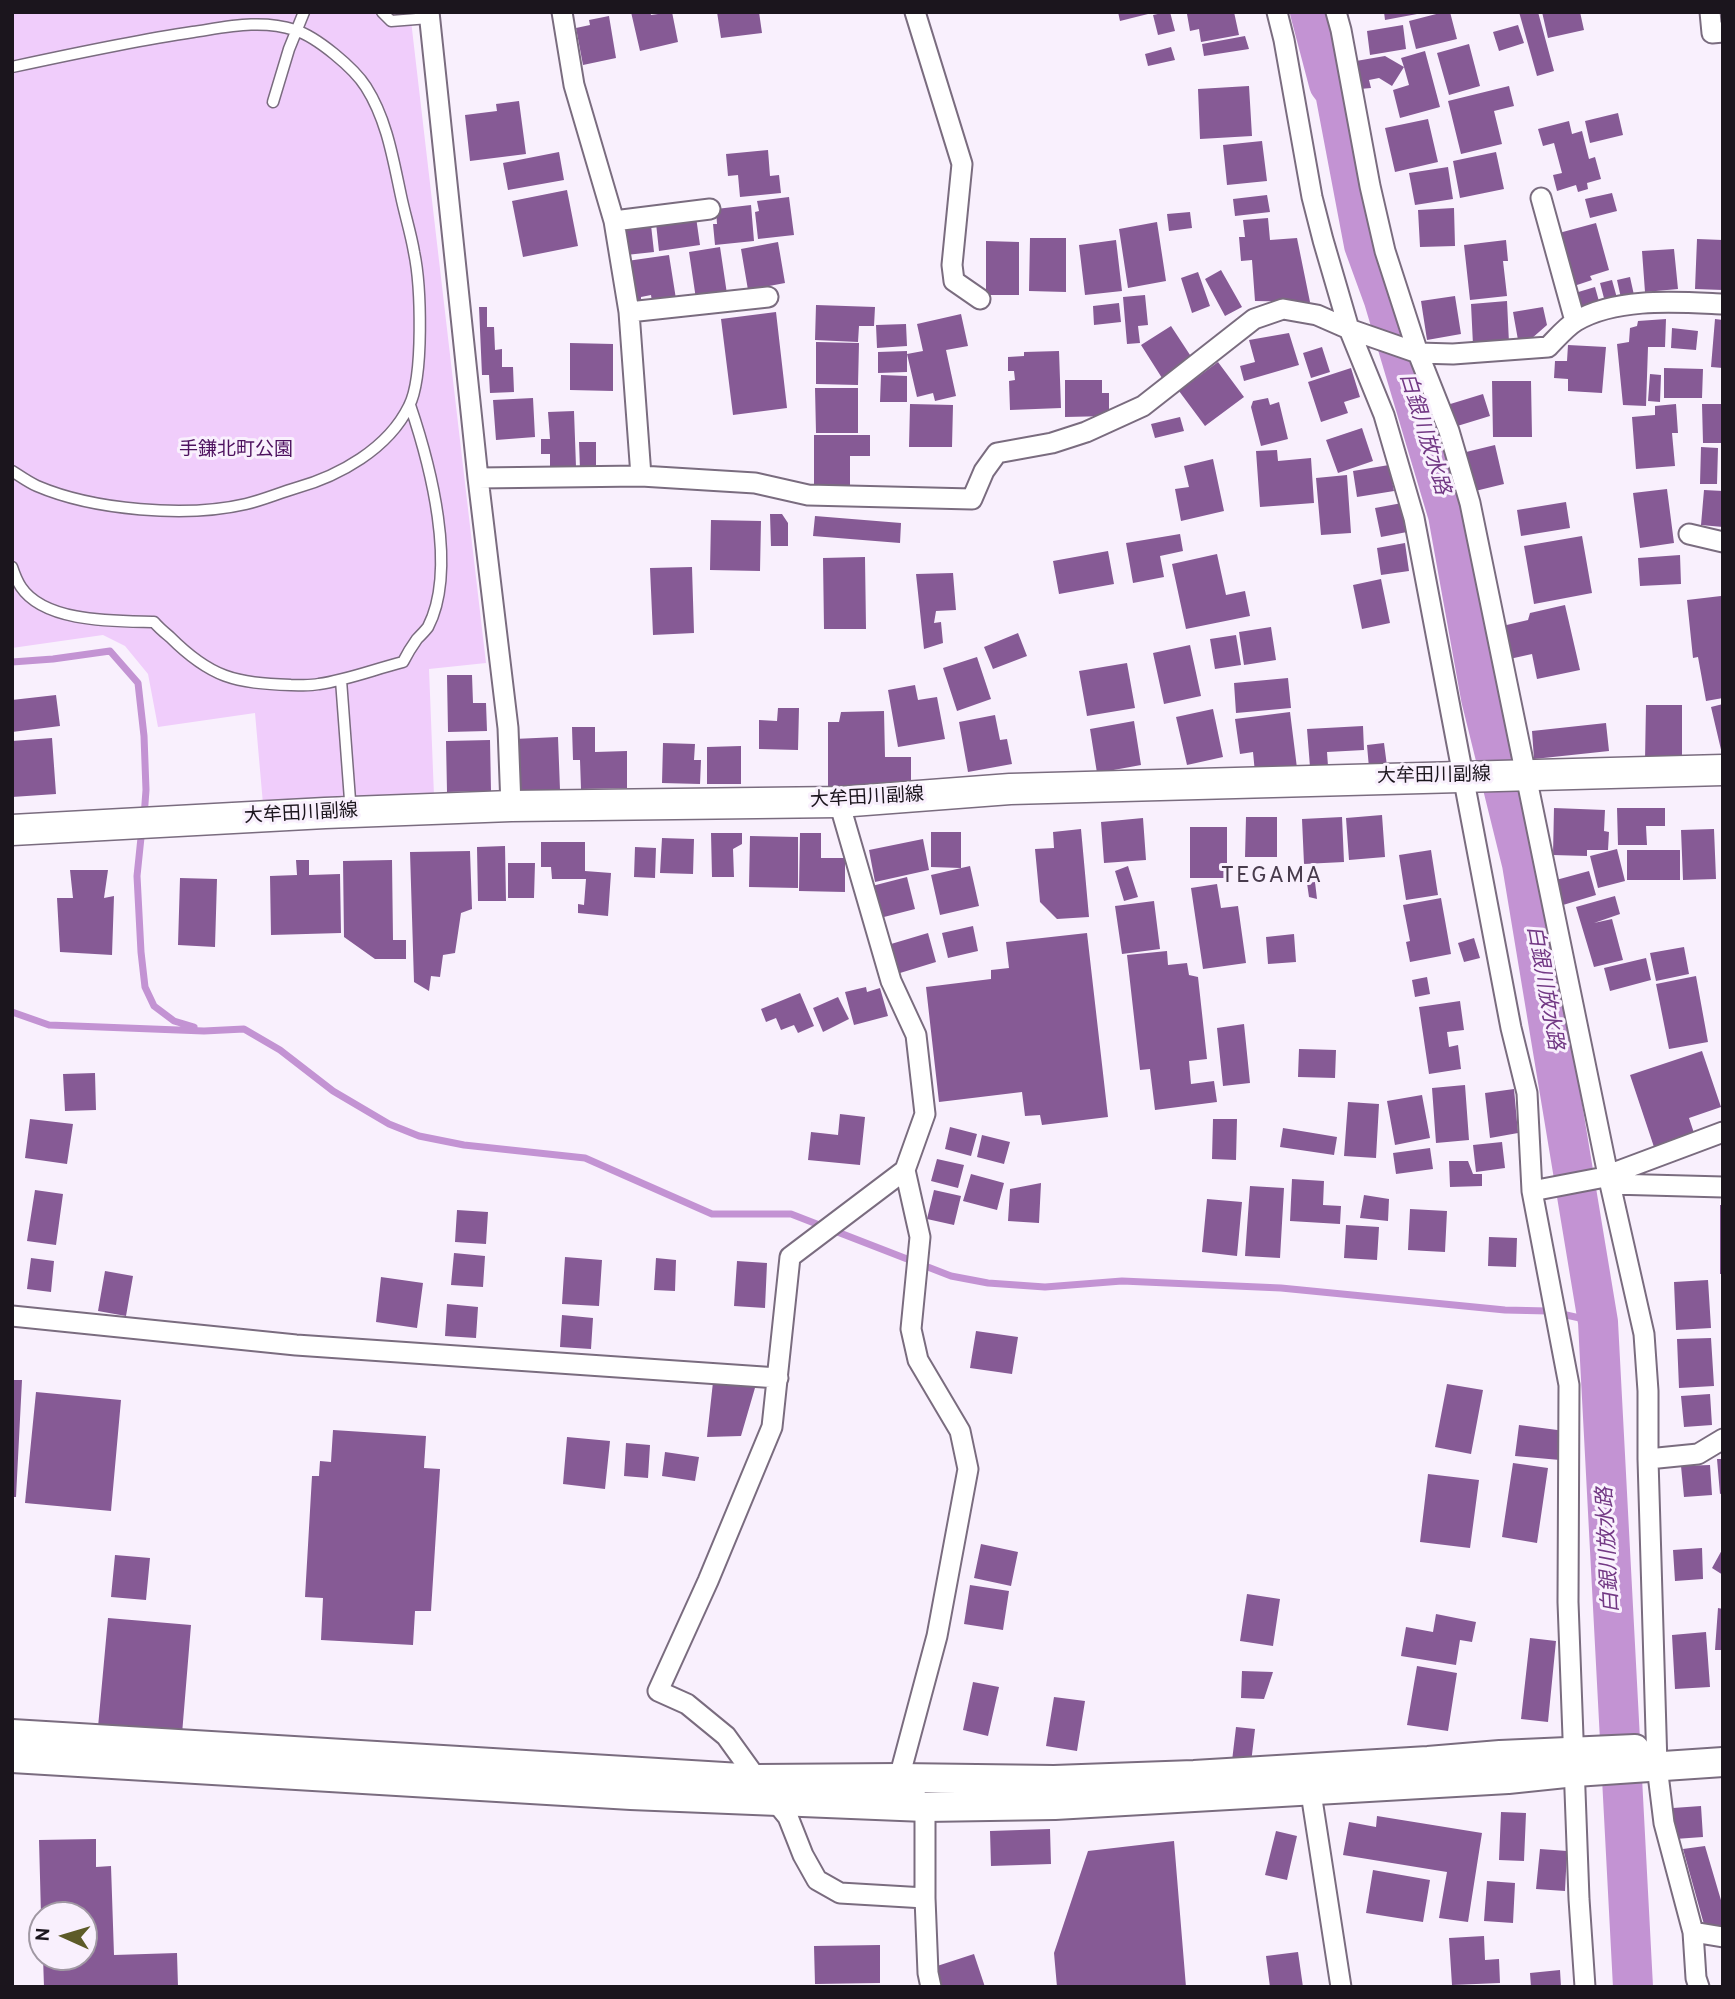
<!DOCTYPE html>
<meta charset="utf-8">
<style>
body{margin:0}
#map{position:relative;width:1735px;height:1999px;overflow:hidden;background:#f9f0fd;font-family:Overpass,sans-serif}
canvas{display:block}
.frame{position:absolute;inset:0;border:14px solid #1b151d;pointer-events:none}
.north{position:absolute;left:28px;top:1901px;width:70px;height:70px;box-sizing:border-box;background:#f9f0fd;border:2px solid #a098a3;border-radius:50%;rotate:274deg;font-size:19px;font-weight:700;line-height:28px;text-align:center;color:#1b151d}
.north::after{content:'';display:block;margin:auto;width:24px;height:32px;background:#5d5b28;clip-path:polygon(50% 0,100% 100%,50% 72%,0 100%)}
</style>
<div id="map">
<canvas width="1735" height="1999"></canvas>
<div class="frame"></div>
<div class="north">N</div>
</div>
<script>
const c = document.querySelector('canvas').getContext('2d');
c.lineJoin = 'round';
function fill(path, color) { c.fillStyle = color; c.fill(path, 'evenodd'); }
function trace(path, color, width, dash) { c.strokeStyle = color; c.lineWidth = width; c.lineCap = dash ? 'butt' : 'round'; c.setLineDash(dash || []); c.stroke(path); }
function drawText(font, color, halo, rows, align = 'center') {
  c.font = font + ' Overpass,"Noto Sans JP",sans-serif'; c.lineWidth = 6; c.setLineDash([]); c.textBaseline = 'middle'; c.strokeStyle = halo; c.fillStyle = color; for (const [text, x, y, turn = 0] of rows) {
    c.save(); c.translate(x, y); c.rotate((+turn || 0) * Math.PI / 180); c.textAlign = isNaN(turn) ? turn : align; if (halo) c.strokeText(text, 0, 0); c.fillText(text, 0, 0); c.restore();
  }
}
const green = new Path2D(`
 M12,12H410L486,663L429,669L434,796L263,804L255,713L158,727L148,674L125,646L103,635L12,648Z`);
const stream = new Path2D(`
 M12,662L53,659L110,651L138,683L144,736L146,790L144,817
 M142,828L137,876L141,952L145,987L154,1006L174,1021L194,1027
 M12,1012L49,1025L204,1031L244,1029L280,1050L333,1091L389,1124L419,1136L464,1145L585,1158L712,1214H791L951,1276L988,1283L1045,1287L1122,1281L1281,1288L1505,1310L1548,1311L1598,1322`);
const river = new Path2D(`
 M1310,12L1329,84L1335,92L1364,245L1384,300L1448,515L1481,698L1522,864L1598,1322L1633,1987`);
const building = new Path2D(`
 M631,12H650L651,15L672,12L678,42L640,51Z
 M717,12H759L762,33L721,38Z
 M1118,12H1152V13L1120,21Z
 M1167,12H1170L1175,31L1158,35L1153,15Z
 M1194,12H1234L1239,35L1201,42L1199,29L1190,31L1187,14Z
 M1384,12H1417V14L1385,20Z
 M1444,12H1450L1457,39L1416,49L1409,21Z
 M1519,12H1538L1554,71L1537,76Z
 M1542,12H1580L1584,30L1548,38Z
 M609,16L616,58L583,65L576,28L590,25L589,20Z
 M1403,25L1406,49L1370,55L1367,31Z
 M1518,25L1524,43L1499,51L1493,32Z
 M1245,36L1249,49L1204,56L1202,44Z
 M1469,44L1480,86L1449,95L1437,53Z
 M1171,47L1175,60L1148,66L1145,54Z
 M1425,51L1440,107L1400,118L1393,90L1409,85L1404,67L1392,86L1379,78L1369,80L1371,88L1360,89L1356,61L1385,56L1404,67L1401,58Z
 M1249,86L1252,136L1200,139L1198,89Z
 M1509,86L1514,106L1494,111L1502,144L1461,154L1448,101Z
 M519,101L526,154L470,161L465,115L497,111L496,104Z
 M1618,113L1623,135L1590,143L1585,121Z
 M1428,119L1438,162L1395,172L1385,128Z
 M1569,121L1572,134L1582,131L1589,159L1595,157L1601,179L1587,183L1588,189L1578,192L1576,185L1557,191L1553,175L1562,173L1554,143L1543,146L1538,129Z
 M1262,141L1267,181L1227,185L1223,145Z
 M768,150L770,176L779,175L781,193L740,197L738,175L728,176L726,154Z
 M559,152L564,180L508,190L503,163Z
 M1496,152L1504,189L1460,198L1453,161Z
 M1448,167L1453,199L1415,205L1409,173Z
 M567,190L578,246L523,257L512,201Z
 M1612,193L1617,211L1590,218L1585,199Z
 M1267,195L1270,212L1235,216L1233,199Z
 M789,197L794,235L758,239L755,212L759,211L757,201Z
 M751,205L754,241L715,245L713,224H717L716,209Z
 M1454,208L1455,246L1420,247L1418,210Z
 M1190,212L1192,228L1169,231L1167,214Z
 M696,217L700,245L659,251L656,223Z
 M1268,218L1270,240L1297,238L1310,302L1255,301L1252,260L1241,261L1239,237H1245L1243,220Z
 M1157,222L1166,281L1128,288L1119,229Z
 M1596,223L1609,270L1590,276L1592,280L1574,286L1559,233Z
 M651,225L654,252L626,255L623,228Z
 M1030,238H1066V292L1029,291Z
 M1697,239L1723,240V290L1695,289Z
 M1116,240L1122,291L1085,295L1079,245Z
 M1506,240L1508,261H1503L1507,296L1470,300L1464,245Z
 M986,241L1019,242V295H986Z
 M778,242L785,283L748,290L741,249Z
 M720,247L727,294L696,299L689,252Z
 M1674,249L1678,289L1645,292L1642,251Z
 M669,255L676,299L652,302L651,295L641,297V303L633,304L627,261Z
 M1221,270L1242,307L1225,316L1205,279Z
 M1198,272L1210,306L1192,313L1181,278Z
 M1630,277L1634,295L1621,298L1617,280Z
 M1612,280L1617,298L1605,302L1600,283Z
 M1595,287L1600,305L1580,311L1575,293Z
 M1145,295L1148,325L1138,326L1140,343L1127,344L1123,297Z
 M1455,296L1461,334L1427,340L1421,301Z
 M1507,301L1509,343L1473,345L1471,304Z
 M1119,303L1121,322L1094,325L1093,306Z
 M816,305L875,307L874,326H859L858,342L815,340Z
 M479,307H487V327H494L495,350L502,349V367H513L514,392L490,393L489,375H482Z
 M1543,307L1547,325L1531,339L1518,340L1513,312Z
 M776,312L787,408L733,415L721,319Z
 M961,314L968,346L946,350L956,396L935,401L933,393L917,397L907,354L923,351L917,324Z
 M1666,319L1665,347H1648L1646,406L1623,405L1617,344L1629,342L1630,328L1637,326L1638,321Z
 M1715,319L1723,320V368L1711,367Z
 M906,324L907,346L877,348L876,325Z
 M1171,326L1192,358L1162,378L1141,345Z
 M1672,328L1698,331L1696,350L1671,348Z
 M1289,333L1299,365L1244,381L1240,366L1255,362L1249,340Z
 M816,342L859,343L858,385L816,384Z
 M570,343L613,344V391L570,390Z
 M1568,345L1606,347L1602,393L1568,391V379L1554,378L1555,361H1567Z
 M1322,347L1330,372L1311,378L1303,353Z
 M907,351V372L878,373V352Z
 M1059,351L1061,408L1010,410L1009,381L1015,380L1014,371H1008V357L1024,356V352Z
 M1218,362L1244,397L1205,426L1179,391Z
 M1351,368L1360,397L1344,402L1348,413L1321,422L1308,382Z
 M1664,368L1703,369L1702,398H1664Z
 M1650,374L1661,375L1660,402L1648,401Z
 M881,375L907,376V402H880Z
 M1065,380H1102V393H1109V416L1065,417Z
 M1492,381H1531L1532,437H1493Z
 M815,388H858V433H816Z
 M1483,394L1490,416L1454,427L1447,405Z
 M533,398L535,437L496,440L493,400Z
 M1268,398L1270,405L1279,402L1288,439L1261,446L1251,407L1253,401Z
 M910,404L953,405L952,447H909Z
 M1676,404L1678,433H1672L1675,466L1636,469L1632,417L1655,415V406Z
 M1702,404H1723V443H1703Z
 M574,411L576,467L550,468V454H541V439H550L548,412Z
 M1180,417L1184,431L1155,438L1151,424Z
 M1362,428L1373,461L1338,473L1326,440Z
 M814,435H870V456H850V490H814Z
 M579,442H596V469H580Z
 M1495,445L1504,484L1471,492L1462,453Z
 M1701,447L1718,448L1717,484H1700Z
 M1277,450L1278,461L1311,458L1314,503L1260,507L1256,451Z
 M1213,459L1224,511L1181,521L1175,489L1189,487L1184,466Z
 M1389,465L1394,491L1357,497L1353,471Z
 M1347,475L1351,533L1321,535L1316,478Z
 M1667,489L1674,543L1640,548L1633,493Z
 M1704,490L1723,491V527L1701,525Z
 M1566,502L1570,528L1521,536L1517,510Z
 M1402,503L1407,532L1381,537L1375,508Z
 M770,514H782L788,523V546H771Z
 M815,516L901,523L900,543L813,536Z
 M711,520L761,521L760,571L710,570Z
 M1180,534L1183,551L1160,556L1164,577L1133,583L1126,543Z
 M1582,536L1592,593L1534,604L1524,546Z
 M1405,543L1409,571L1381,575L1377,548Z
 M1108,551L1114,584L1059,594L1053,561Z
 M1217,554L1226,595L1245,591L1250,616L1186,629L1172,564Z
 M1680,555L1681,584L1640,586L1638,558Z
 M865,557L866,629H824L823,558Z
 M692,567L694,633L653,635L650,568Z
 M953,573L956,610L936,611L934,623L941,622L943,643L924,649L916,574Z
 M1381,579L1390,623L1362,629L1353,585Z
 M1721,596L1723,616V698L1706,701L1698,657L1693,658L1687,600Z
 M1565,605L1580,670L1537,679L1532,654L1505,660L1498,627L1528,620L1530,613Z
 M1271,627L1276,660L1244,665L1239,632Z
 M1018,633L1027,656L993,669L984,647Z
 M1236,635L1241,665L1215,669L1210,639Z
 M1190,645L1201,696L1164,704L1153,653Z
 M977,657L991,699L957,711L943,668Z
 M1127,663L1135,708L1087,716L1079,671Z
 M447,675H472L473,703H486L487,731L448,732Z
 M1288,678L1291,708L1236,713L1234,683Z
 M915,685L918,700L937,697L945,739L898,747L888,690Z
 M56,695L60,726L12,732V700Z
 M1723,704V754H1722L1711,707Z
 M1646,705H1682V761L1645,760Z
 M778,708H799L798,750L759,749V720L777,721Z
 M1213,709L1223,757L1187,765L1176,717Z
 M884,711L885,757H911V790L828,791V722H839L841,712Z
 M1290,712L1297,768L1255,773L1253,752L1240,754L1235,719Z
 M995,715L1000,740L1007,739L1012,764L968,772L959,722Z
 M1134,721L1141,765L1097,773L1090,729Z
 M1606,723L1609,751L1534,759L1532,731Z
 M1363,726L1364,750L1327,752L1328,766L1310,767L1307,729Z
 M572,727H595V752L627,751V788L581,789L580,760H573Z
 M558,737L560,790L517,792L514,739Z
 M52,738L56,794L12,797V741Z
 M490,740L491,791L447,792L446,741Z
 M663,743L695,744L694,760H701L700,784L662,783Z
 M1384,743L1387,766L1369,768L1367,745Z
 M741,746V784H707V747Z
 M1554,808L1605,810L1604,831L1609,832L1608,850H1587V856L1553,855Z
 M1617,808H1665V826H1646L1647,845H1618Z
 M1382,815L1385,857L1349,860L1346,818Z
 M1246,817H1277V857H1245Z
 M1342,817L1344,862L1304,864L1302,819Z
 M1143,818L1146,860L1104,863L1101,822Z
 M1190,827H1227V878H1190Z
 M1081,829L1089,917L1057,919L1040,902L1035,849L1054,848L1053,832Z
 M1714,829L1716,879L1683,880L1681,830Z
 M931,832H961V868L931,867Z
 M711,833H742V844L733,849L734,877H712Z
 M800,833H821V858H845V892L799,891Z
 M750,836L798,837V888L749,887Z
 M662,838L694,839L693,874L660,873Z
 M923,839L929,870L875,882L869,850Z
 M541,842H585V871L611,873L608,916L578,913V904L584,905L586,879H552L551,867H541Z
 M505,846L506,901H478L477,847Z
 M635,847L656,848L655,878L634,877Z
 M1617,849L1625,881L1598,888L1590,856Z
 M1431,850L1438,895L1406,900L1399,855Z
 M1627,850H1680V880H1627Z
 M470,851L472,909L461,913L455,953L443,955L440,977L431,976L429,991L414,982L410,852Z
 M296,860H309V875L340,874L341,933L271,935L270,876L297,875Z
 M392,860L393,940H406V959H375L344,937L343,861Z
 M508,863H535L534,898H508Z
 M970,866L979,906L940,915L931,875Z
 M1128,866L1138,897L1124,901L1115,871Z
 M70,870H108L104,898L114,896L112,955L60,952L57,898H73Z
 M1589,871L1596,895L1563,905L1556,880Z
 M907,877L915,909L880,918L872,886Z
 M180,878L217,879L215,947L178,945Z
 M1315,882L1317,899L1309,897L1307,883Z
 M1217,884L1221,908L1238,906L1246,963L1203,969L1191,888Z
 M1615,896L1620,914L1594,923L1612,919L1623,960L1594,967L1576,907Z
 M1441,898L1451,954L1410,962L1406,942L1410,941L1403,905Z
 M1154,901L1160,949L1122,954L1115,906Z
 M973,926L978,951L948,958L942,933Z
 M928,933L936,962L900,973L891,944Z
 M1087,933L1108,1117L1042,1125L1040,1115L1025,1116L1022,1092L939,1102L926,987L991,979V970L1009,968L1006,942Z
 M1294,934L1296,962L1268,964L1266,937Z
 M1474,938L1480,958L1464,962L1458,943Z
 M1684,947L1689,974L1656,981L1650,953Z
 M1167,951L1168,965L1187,963L1189,975L1198,977L1207,1059L1189,1061L1191,1084L1214,1081L1217,1102L1155,1110L1150,1069L1140,1070L1127,955Z
 M1646,958L1651,980L1610,991L1604,968Z
 M1696,976L1708,1042L1669,1049L1656,984Z
 M1427,977L1430,994L1415,997L1412,980Z
 M866,987L867,992L880,988L888,1016L854,1025L845,992Z
 M800,993L814,1026L798,1033L794,1025L781,1030L776,1018L766,1022L761,1009Z
 M838,997L849,1019L823,1032L813,1008Z
 M1460,1001L1464,1030L1447,1032L1449,1047L1458,1045L1461,1069L1429,1074L1419,1007Z
 M1244,1024L1250,1083L1223,1086L1217,1028Z
 M1299,1049L1336,1050L1335,1078L1298,1077Z
 M1702,1051L1721,1107L1689,1118L1694,1133L1654,1147L1630,1075Z
 M95,1073L96,1110L65,1111L63,1074Z
 M1465,1085L1469,1140L1436,1143L1432,1088Z
 M1514,1089L1518,1133L1490,1138L1485,1093Z
 M1422,1095L1430,1138L1395,1145L1387,1101Z
 M1348,1102L1379,1104L1376,1158L1344,1156Z
 M840,1114L865,1117L860,1165L808,1160L811,1132L838,1135Z
 M30,1119L73,1124L67,1164L25,1158Z
 M1213,1119H1237L1236,1160L1212,1159Z
 M950,1127L977,1134L971,1156L945,1149Z
 M1283,1128L1337,1137L1334,1155L1280,1147Z
 M982,1135L1010,1142L1004,1164L977,1157Z
 M1502,1142L1505,1168L1476,1172L1473,1145Z
 M1430,1148L1433,1169L1396,1174L1393,1153Z
 M937,1159L964,1165L958,1188L931,1181Z
 M1449,1161H1468L1473,1174H1482V1186L1450,1187Z
 M971,1174L1004,1183L997,1210L963,1201Z
 M1292,1179L1324,1181L1323,1205L1341,1206L1340,1224L1290,1221Z
 M1041,1183L1039,1223L1008,1221L1010,1189Z
 M1250,1186L1284,1188L1280,1258L1245,1256Z
 M35,1190L63,1194L56,1245L27,1241Z
 M934,1190L961,1196L954,1225L927,1219Z
 M1364,1195L1389,1199L1388,1221L1360,1218Z
 M1207,1199L1242,1202L1237,1256L1202,1252Z
 M1720,1205H1723V1274H1720Z
 M1410,1209L1447,1211L1445,1252L1408,1250Z
 M457,1210L488,1212L486,1244L455,1242Z
 M1346,1225L1379,1227L1377,1260L1344,1258Z
 M1489,1237L1517,1238L1516,1267L1488,1266Z
 M454,1253L485,1256L483,1287L451,1285Z
 M565,1257L602,1260L599,1306L562,1304Z
 M31,1258L54,1261L51,1292L27,1289Z
 M656,1258L676,1260L675,1291L654,1290Z
 M737,1261L767,1263L765,1308L734,1306Z
 M105,1271L133,1276L126,1316L98,1311Z
 M381,1277L423,1283L417,1328L376,1322Z
 M1708,1280L1711,1328L1676,1330L1674,1282Z
 M447,1304L478,1307L476,1338L445,1336Z
 M562,1315L593,1318L591,1349L560,1347Z
 M976,1331L1018,1337L1012,1374L970,1368Z
 M1711,1338L1714,1386L1679,1388L1677,1339Z
 M12,1380H22L16,1497H12Z
 M757,1381L741,1436L707,1437L713,1382Z
 M1447,1384L1483,1390L1471,1454L1435,1447Z
 M36,1392L121,1400L111,1511L25,1503Z
 M1710,1394L1712,1425L1684,1427L1681,1396Z
 M1519,1425L1565,1431L1560,1460L1515,1456Z
 M333,1430L426,1436L424,1468L440,1469L431,1611H415L413,1645L321,1640L323,1598L305,1597L312,1476H319L320,1461L331,1462Z
 M567,1437L610,1441L605,1489L563,1484Z
 M626,1443L650,1445L648,1478L624,1476Z
 M665,1452L699,1457L695,1481L662,1476Z
 M1717,1459H1723V1493L1720,1494Z
 M1513,1463L1548,1468L1537,1543L1502,1537Z
 M1710,1465L1712,1495L1684,1497L1681,1466Z
 M1428,1474L1479,1480L1470,1548L1420,1542Z
 M981,1544L1018,1552L1011,1586L974,1578Z
 M1702,1548L1703,1579L1675,1581L1673,1550Z
 M1723,1548V1575L1712,1568Z
 M115,1555L150,1558L146,1600L111,1597Z
 M970,1585L1009,1591L1003,1630L964,1624Z
 M1247,1594L1280,1599L1273,1646L1240,1641Z
 M1718,1608L1723,1609V1650H1715Z
 M1436,1614L1476,1622L1472,1642L1460,1640L1456,1665L1401,1656L1406,1627L1433,1632Z
 M108,1618L191,1625L182,1734L98,1727Z
 M1706,1632L1710,1687L1675,1689L1672,1635Z
 M1530,1638L1556,1641L1548,1722L1521,1719Z
 M1417,1666L1457,1673L1448,1731L1407,1725Z
 M1242,1671L1273,1672L1264,1699L1241,1698Z
 M973,1682L999,1687L988,1736L963,1730Z
 M1054,1697L1085,1701L1077,1751L1046,1746Z
 M1236,1727L1255,1729L1251,1763L1232,1761Z
 M1701,1806L1703,1837L1675,1839L1673,1808Z
 M1501,1812L1526,1813L1524,1861L1499,1860Z
 M1377,1816L1482,1833L1468,1922L1439,1918L1447,1872L1343,1855L1349,1822L1376,1827Z
 M1050,1829L1051,1864L991,1866L990,1831Z
 M1276,1831L1297,1836L1287,1880L1265,1875Z
 M96,1839V1867L111,1866L114,1955L177,1953L178,1987H44L43,1957H84V1915H41L39,1840Z
 M1174,1841L1186,1987H1057L1054,1953L1088,1851Z
 M1705,1846L1723,1907V1926L1705,1928L1683,1849Z
 M1540,1849L1567,1851L1565,1891L1536,1889Z
 M1373,1870L1430,1880L1423,1922L1366,1913Z
 M1487,1881L1515,1883L1513,1923L1484,1921Z
 M1484,1936L1485,1960L1499,1959L1500,1983L1452,1985L1449,1938Z
 M880,1945V1983L815,1984L814,1946Z
 M1298,1952L1303,1987H1270L1266,1956Z
 M974,1954L985,1987H941L934,1967Z
 M1560,1970L1561,1987H1531L1530,1973Z`);
const lane = new Path2D(`
 M382,12L391,21L429,18
 M12,67C72,54 132,41 193,32C227,27 261,19 295,30C317,37 354,68 366,87C387,120 393,159 401,196C405,215 411,234 414,252C421,285 424,377 409,406C388,449 339,476 296,488C279,493 263,500 246,504C186,518 93,510 37,486C28,482 20,476 12,471
 M273,102L289,49L304,12
 M12,567C14,573 17,581 21,587C45,623 116,621 154,622C159,628 164,632 170,637C211,678 235,683 291,685C301,685 309,686 319,684C347,680 375,669 403,662C407,654 412,646 417,639C421,635 425,631 428,627C458,569 430,464 410,405
 M341,680L350,800`);
const street = new Path2D(`
 M429,12L478,478L508,728L511,806
 M562,12L574,85L614,221L629,312L641,476
 M915,12L962,164L952,265L954,281L980,299
 M1277,12L1284,40L1312,197L1323,240L1349,329L1384,415L1414,518L1511,1028L1527,1093L1532,1191L1569,1385L1568,1602L1579,1899L1585,1987
 M1336,12L1341,30L1370,186L1385,251L1418,353L1449,431L1470,503L1608,1175L1644,1334L1648,1391V1459L1657,1766L1664,1823L1693,1932L1696,1978L1699,1987
 M1710,12L1712,33L1723,32
 M1541,198L1575,321
 M614,221L710,209
 M629,312L768,297
 M478,478L641,476L755,483L808,495L972,499L984,471L997,453L1052,443L1086,432L1143,406L1254,319L1283,309L1317,315L1349,329L1418,353L1453,354L1548,347C1556,339 1566,327 1576,321C1617,297 1677,302 1723,304
 M1689,534L1723,542
 M839,802L891,981L916,1035L925,1114L905,1170L920,1237L911,1329L918,1360L960,1431L968,1469L937,1636L899,1778L925,1807V1898L928,1973L931,1987
 M905,1170L790,1257L772,1427L708,1581L658,1691L687,1704L726,1736L757,1779L788,1817L803,1855L817,1880L840,1893L925,1898
 M1611,1184L1723,1187
 M1532,1191L1600,1178L1723,1132
 M12,1316L296,1345L778,1378
 M1648,1459L1698,1454L1723,1439
 M1309,1780L1341,1987
 M1693,1932L1723,1937`);
const secondary = new Path2D(`
 M12,1734L757,1779L899,1778L1054,1780L1194,1775L1428,1761L1500,1755L1635,1749
 M12,1758L631,1795L925,1807L1055,1805L1194,1797L1508,1779L1575,1772L1723,1762`);
const primary = new Path2D(`
 M12,830L325,813L511,806L839,802L1010,789L1723,770`);
const parkNames = [
 ["手鎌北町公園",236,451]
];
const streetNames = [
 ["大牟田川副線",1434,777,-1],
 ["大牟田川副線",867,799,-3],
 ["大牟田川副線",301,815,-3]
];
const waterNames = [
 ["白銀川放水路",1423,434,73],
 ["白銀川放水路",1543,988,80],
 ["白銀川放水路",1610,1550,-93]
];
const quarterNames = [
 ["TEGAMA",1272,877]
];
fill(green, '#f0cdfb');
trace(stream, '#c393d3', 7);
trace(river, '#c393d3', 40);
fill(building, '#865a95');
trace(lane, '#7a6c7f', 13);
trace(street, '#7a6c7f', 23);
trace(secondary, '#7a6c7f', 32);
trace(primary, '#7a6c7f', 33);
trace(lane, '#fff', 10);
trace(street, '#fff', 19);
trace(secondary, '#fff', 28);
trace(primary, '#fff', 30);
drawText('19px', '#4d115e', '#f9f0fd', parkNames);
drawText('19px', '#1b151d', '#f9f0fd', streetNames);
drawText('italic 21px', '#723884', '#f9f0fd', waterNames);
c.letterSpacing = '2px';
drawText('23px', '#493c4d', '#f9f0fd', quarterNames);
c.letterSpacing = '0px';
</script>
